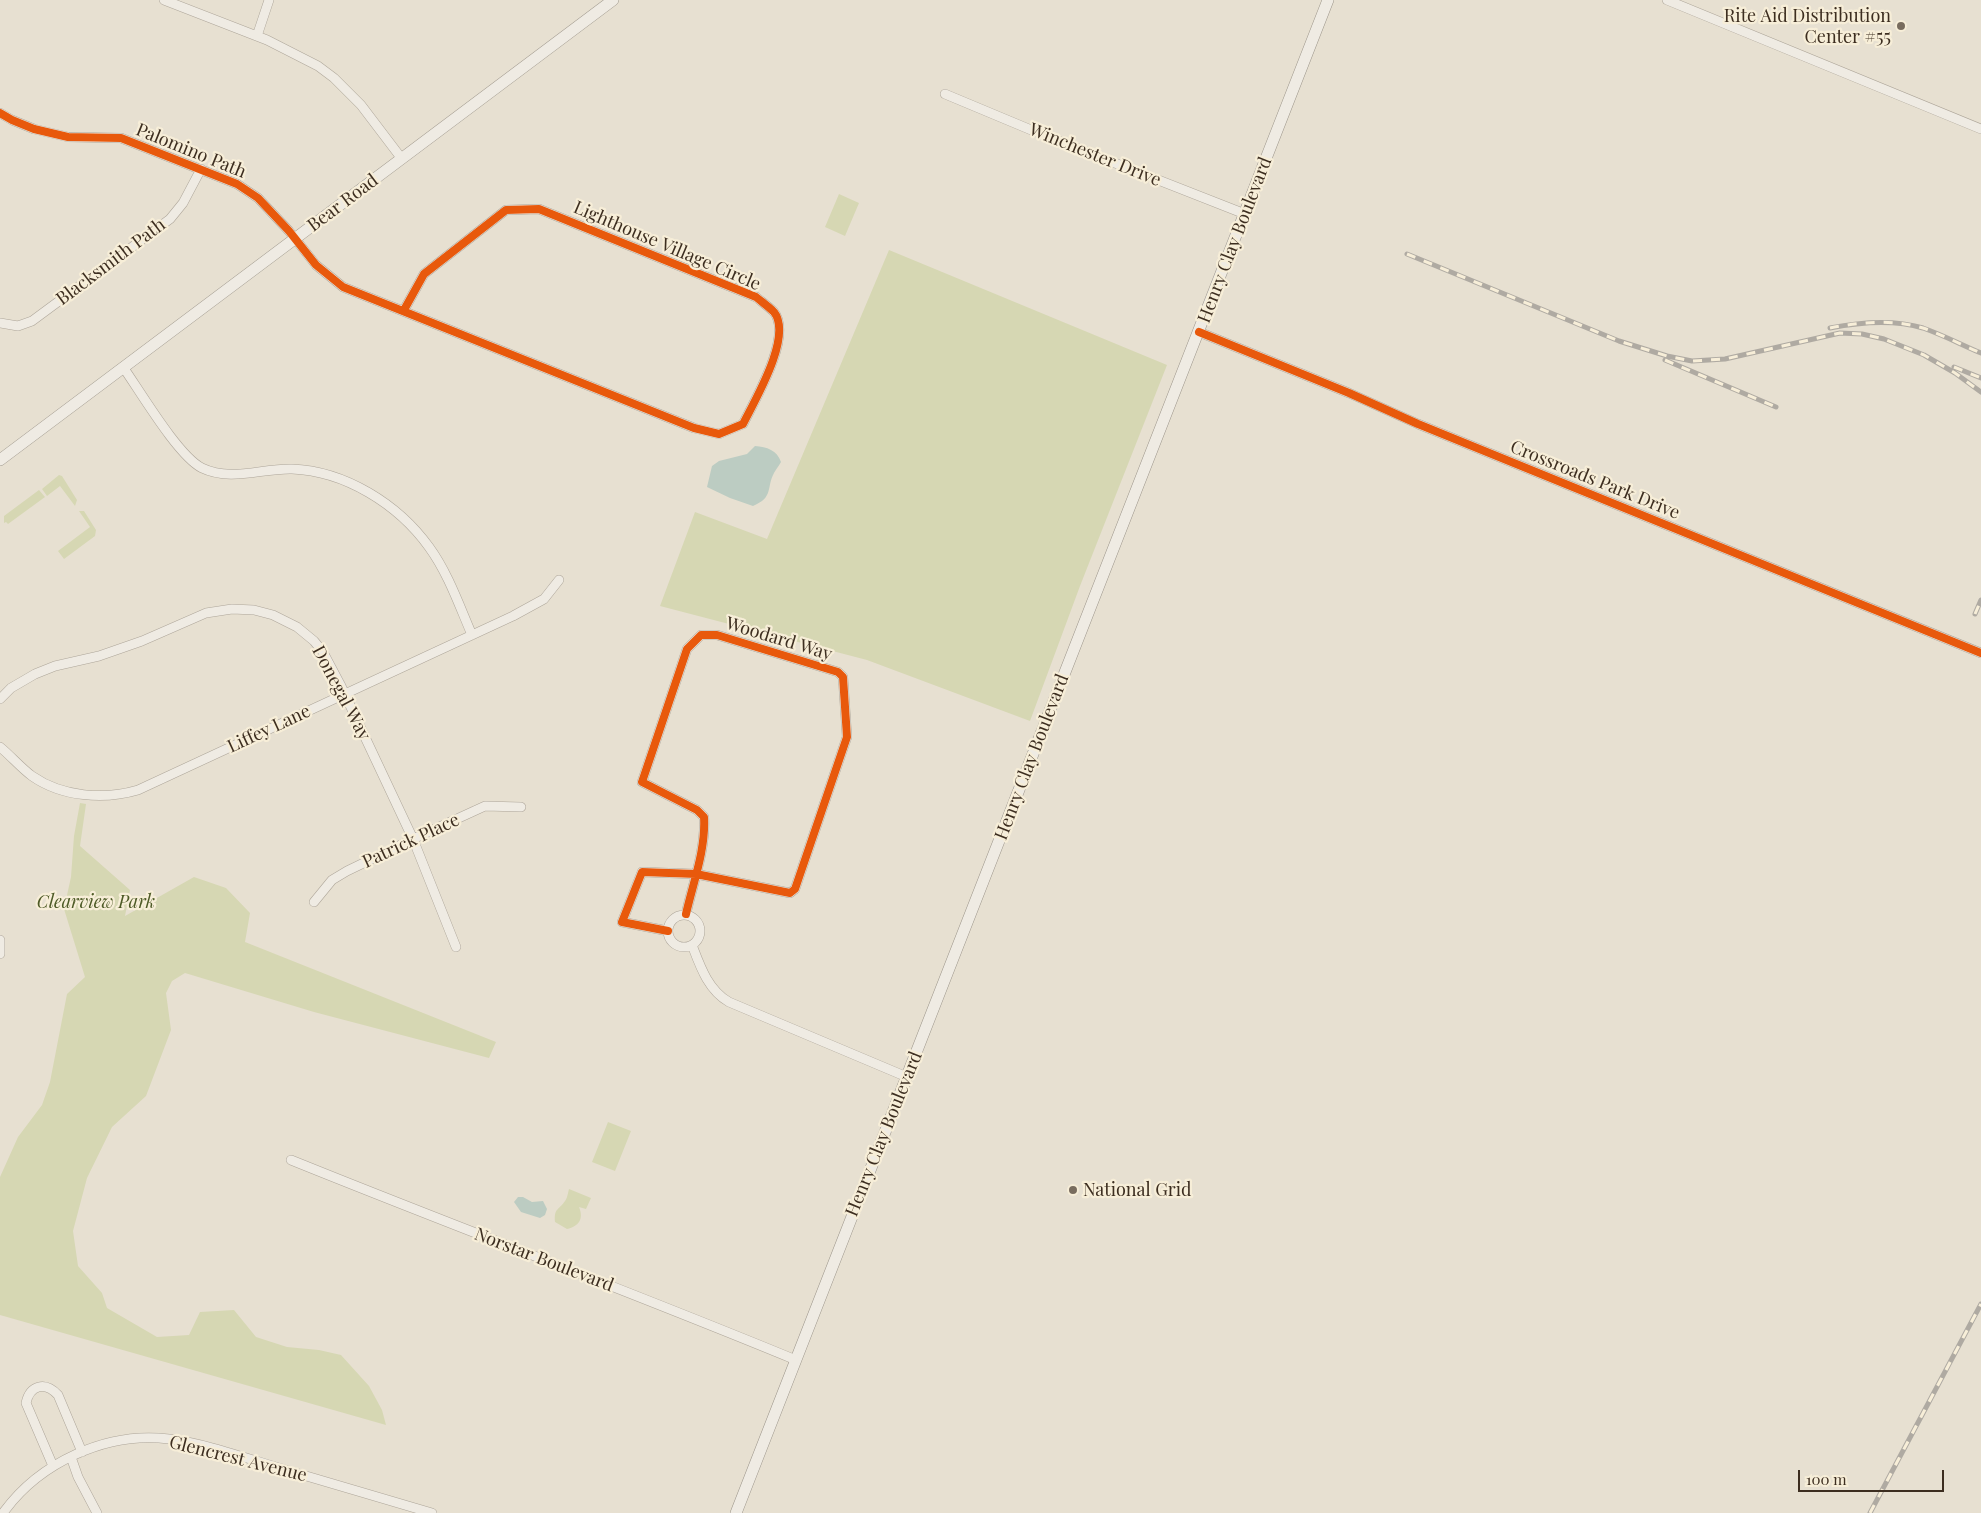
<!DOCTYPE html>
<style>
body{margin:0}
#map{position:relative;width:1981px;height:1513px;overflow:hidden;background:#e7e0d1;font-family:"Playfair Display",serif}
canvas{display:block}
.scale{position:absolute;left:1798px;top:1470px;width:146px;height:22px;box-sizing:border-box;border:2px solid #3d2e20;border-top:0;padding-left:6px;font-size:15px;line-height:18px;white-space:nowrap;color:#3d2e20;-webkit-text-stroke:4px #f7eed8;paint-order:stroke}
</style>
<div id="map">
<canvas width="1981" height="1513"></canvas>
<div class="scale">100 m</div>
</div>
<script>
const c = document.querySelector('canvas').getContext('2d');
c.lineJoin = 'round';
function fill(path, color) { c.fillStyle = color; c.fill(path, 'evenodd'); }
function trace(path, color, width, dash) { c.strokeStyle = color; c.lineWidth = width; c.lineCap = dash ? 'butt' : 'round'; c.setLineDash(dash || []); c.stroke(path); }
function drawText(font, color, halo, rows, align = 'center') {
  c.font = font + ' "Playfair Display",serif'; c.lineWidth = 4.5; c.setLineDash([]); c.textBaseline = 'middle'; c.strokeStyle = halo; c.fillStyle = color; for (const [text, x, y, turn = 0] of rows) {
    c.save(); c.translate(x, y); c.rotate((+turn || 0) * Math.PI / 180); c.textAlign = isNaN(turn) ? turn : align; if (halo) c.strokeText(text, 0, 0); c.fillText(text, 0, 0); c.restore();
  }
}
const green = new Path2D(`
 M839,194L859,203L845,236L825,227Z
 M889,250L1167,365L1080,586L1030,721L867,660L660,606L695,512L767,539Z
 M59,475L62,476L77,500L75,506L60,486L47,496L42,489Z
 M39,490L45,497L8,524L6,522L4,523V516Z
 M79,511H84L96,530L95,536L64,559L58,551L90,527Z
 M80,803L86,804L80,846L130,890L125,916L194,877L226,888L250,913L245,942L496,1042L489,1058L314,1012L185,973L172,981L166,993L171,1030L146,1096L112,1127L87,1178L73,1231L78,1266L102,1293L107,1308L157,1337L189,1335L200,1312L234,1310L256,1337L287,1347L319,1350L341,1355L369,1386L382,1410L386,1425L0,1315V1177L18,1137L42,1105L50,1082L67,994L85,977L64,909L71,877L74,836Z
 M608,1122L631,1131L615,1171L592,1162Z
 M569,1189L591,1198L586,1209L579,1207C584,1219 579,1226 567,1229L555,1222C554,1208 558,1211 565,1201C567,1199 568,1193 569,1189Z`);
const water = new Path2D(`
 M755,446C767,447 777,450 781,462C779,466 776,469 774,473C766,488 774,497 753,506L730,498L707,487L712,466L719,461L747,454Z
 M518,1197H523L532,1202L543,1201L547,1209L545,1215L540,1218L521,1212L514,1202Z`);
const street = new Path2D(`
 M164,0L267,40L318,66L334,78L361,105L402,159
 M1667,0L1981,129
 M257,36L269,0
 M945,94L1036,132L1245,214
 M0,113L12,120L34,129L68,137L121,138L237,184L258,198L289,231L316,265L343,287L694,428L719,434L743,424C755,400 793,336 774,312C769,307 762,302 756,297L539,209L506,210L424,274L404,310
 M0,323L18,326L32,321L170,219L183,203L201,169
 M1199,332L1349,393L1418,424L1981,653
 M123,367C140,391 178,456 202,468C231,482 262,468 292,469C345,471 398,504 429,547C448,573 459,605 472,635
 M0,699L11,688L35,674L55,666L99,656L142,641L206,613L232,609L254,610L273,615L297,627L314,641L323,652L340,684L413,839L456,947
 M0,747C11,756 21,768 32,776C62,797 104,800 138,790L513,616L544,599L559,580
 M314,902L332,880L347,871L413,839L485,806L521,807
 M668 931a16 16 0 1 1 32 0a16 16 0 1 1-32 0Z
 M668,931L622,922L642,872L696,874L790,893L795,889L847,737L843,677L838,672L717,635H701L687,649L642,782L697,810L704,817C706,849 693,883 686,914
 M0,940V954
 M692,945C700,966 708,990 729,1002L907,1077
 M291,1160C459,1228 629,1291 796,1360
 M71,1457L78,1477L97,1513
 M53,1466L26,1403C30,1385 45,1381 58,1395L82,1452
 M3,1513C39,1463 106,1431 169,1439C208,1444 248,1459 286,1470C335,1484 383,1499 432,1513`);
const secondary = new Path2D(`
 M0,460L613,0
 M736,1513L1328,0`);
const rail = new Path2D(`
 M1407,254L1619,341L1667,356L1692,361L1725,359L1840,333L1862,334L1884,339L1924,355L1955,373L1981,392
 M1830,328C1860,322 1893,319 1923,328C1943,335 1962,345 1981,353
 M1665,360L1776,407
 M1954,367L1981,378
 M1975,614L1981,600
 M1870,1513L1981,1304`);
const cycleway = new Path2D(`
 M0,113L12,120L34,129L68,137L121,138L237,184L258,198L289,231L316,265L343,287L694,428L719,434L743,424C755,400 793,336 774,312C769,307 762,302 756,297L539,209L506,210L424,274L404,310
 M1199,332L1349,393L1418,424L1981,653
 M668,931L622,922L642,872L696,874L790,893L795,889L847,737L843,677L838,672L717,635H701L687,649L642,782L697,810L704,817C706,849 693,883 686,914`);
const markers = [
 [1901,26,5,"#786c5e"],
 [1073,1190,5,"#786c5e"]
];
const poiNames = [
 ["Rite Aid Distribution",1891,16],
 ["Center #55",1891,37],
 ["National Grid",1083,1190,"left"]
];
const streetNames = [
 ["Palomino Path",191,151,22],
 ["Winchester Drive",1095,155,22],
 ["Bear Road",343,203,-37],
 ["Henry Clay Boulevard",1235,240,-69],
 ["Lighthouse Village Circle",667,246,23],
 ["Blacksmith Path",111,262,-37],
 ["Crossroads Park Drive",1595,480,22],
 ["Woodard Way",779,639,17],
 ["Donegal Way",341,693,62],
 ["Liffey Lane",269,729,-25],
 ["Henry Clay Boulevard",1032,757,-69],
 ["Patrick Place",411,841,-25],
 ["Henry Clay Boulevard",884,1134,-68],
 ["Norstar Boulevard",544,1260,21],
 ["Glencrest Avenue",238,1459,14]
];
const parkNames = [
 ["Clearview Park",96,902]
];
fill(green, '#d6d7b3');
fill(water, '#bcccc2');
trace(street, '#ada599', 10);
trace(secondary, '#9c958a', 12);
trace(street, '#efebe3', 9);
trace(secondary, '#efebe3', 11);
trace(rail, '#afaaa2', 5);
trace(rail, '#f7eed8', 3, [9]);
trace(cycleway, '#e8590c', 8);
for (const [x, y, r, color] of markers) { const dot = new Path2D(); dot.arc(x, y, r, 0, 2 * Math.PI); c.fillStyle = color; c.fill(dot); trace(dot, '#f7eed8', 2); }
drawText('18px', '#3d2e20', '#f7eed8', poiNames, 'right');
drawText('18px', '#3d2e20', '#f7eed8', streetNames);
drawText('italic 18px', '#4d5a26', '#f7eed8', parkNames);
</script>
